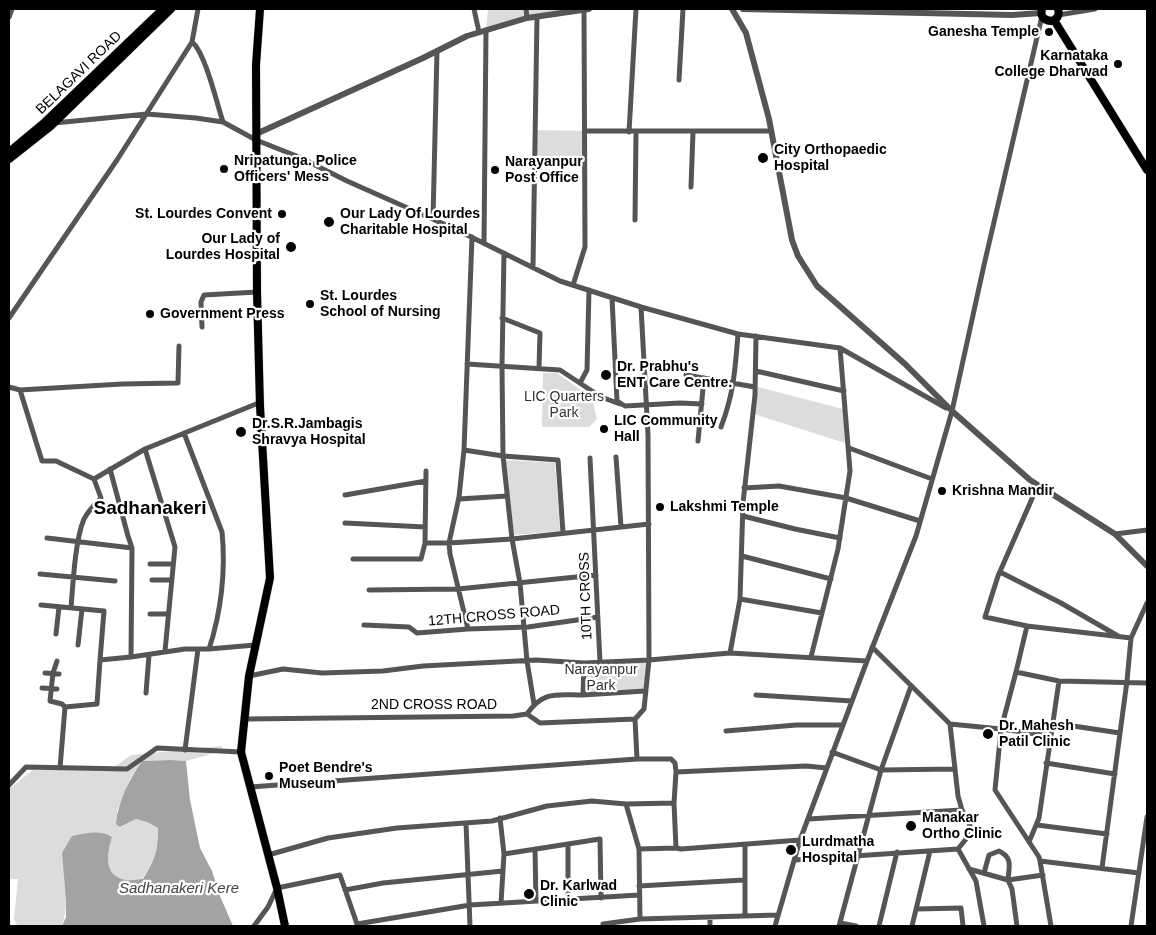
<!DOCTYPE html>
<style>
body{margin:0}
#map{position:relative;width:1156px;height:935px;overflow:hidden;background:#fff;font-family:Helvetica,sans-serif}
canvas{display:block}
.frame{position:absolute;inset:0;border:10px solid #000;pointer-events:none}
</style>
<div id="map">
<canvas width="1156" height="935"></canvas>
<div class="frame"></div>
</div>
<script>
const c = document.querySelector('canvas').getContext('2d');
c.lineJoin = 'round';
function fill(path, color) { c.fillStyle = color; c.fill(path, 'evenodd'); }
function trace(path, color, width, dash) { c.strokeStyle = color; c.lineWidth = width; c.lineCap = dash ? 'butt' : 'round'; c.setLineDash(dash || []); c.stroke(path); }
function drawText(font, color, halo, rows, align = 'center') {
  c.font = font + ' Helvetica,sans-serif'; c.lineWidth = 4.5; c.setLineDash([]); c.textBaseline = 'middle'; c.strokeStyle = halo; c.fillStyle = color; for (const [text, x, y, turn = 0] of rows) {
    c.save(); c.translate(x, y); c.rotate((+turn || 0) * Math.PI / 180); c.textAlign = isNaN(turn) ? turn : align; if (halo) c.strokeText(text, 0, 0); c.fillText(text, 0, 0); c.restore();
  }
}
const green = new Path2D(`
 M488,9H589L527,18L486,30Z
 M535,130L585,131V163H534Z
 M543,373H557L592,398L597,419L589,427H542Z
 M758,387L843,409L845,443L754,414Z
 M505,460L555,463L560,531L514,535Z
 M649,660L645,691L583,695L584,663Z
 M222,746V751L186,761L171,760L142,761L130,779L117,811L121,827L136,819L147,822L158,828C158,852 155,859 142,879C138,880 131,881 126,880C103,876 107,854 112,837L62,853C64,877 70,903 62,926L17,925L14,919L18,879H9V789L38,766L113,768L131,755Z`);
const water = new Path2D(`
 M171,760L186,761L190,800L200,848L212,871L220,896L233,926H62L66,917V900L62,853L72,836C85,834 99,829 112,837C107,854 103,876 126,880C131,881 138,879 143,879C155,859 158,852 158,828L147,822L136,819L120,827L116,824C118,801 129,780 142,761Z`);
const minor = new Path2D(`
 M474,9L479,32
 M526,9L527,18
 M1058,15L1095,9
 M9,17L12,9
 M192,42C205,52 217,104 223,122
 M679,80L683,9
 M54,123L147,114L196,118L223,122L256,140L299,157L347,181L455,229L560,281L641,307
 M585,131H771
 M629,132L636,9
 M691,187L693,132
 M433,219L437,51
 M635,220L636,132
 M484,243L486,30
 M533,267L537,17
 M573,285L585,247L584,9
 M612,298L617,401L625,406L680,403L702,404
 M9,318L117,160L192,42L198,9
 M502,318L540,333L539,368
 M202,327L201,302L204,295L257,292
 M467,364L560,370L601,397L620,404
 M756,371L844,391
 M686,375L755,387
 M580,383L587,370L589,290
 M9,387L20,390L42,461H56L94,479L145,449L261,402
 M20,390L122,384L178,383L179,346
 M721,427C734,393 735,370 738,334
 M184,433L222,532C226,570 221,613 209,649
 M698,441L704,378
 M849,448L932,479
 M145,449L175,547L165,651
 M464,450L503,456L558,460L563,533
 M616,457L621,527
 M590,458L600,662
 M110,469L128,536L132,548L131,657L185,649H209L255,645
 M1038,485L998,576L985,617L1027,626L1131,638L1147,603
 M744,488L779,486L846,498L920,521
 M345,495L426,481
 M459,499L507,496
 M743,516L795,529L840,538
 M345,523L425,527
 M1115,534L1147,530
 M47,538L132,548
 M425,543L426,471
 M742,556L831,579
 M353,559H421L425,543H449L459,497L464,450L472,237
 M150,564H173
 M1000,572L1061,603L1118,636
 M40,574L115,581
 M152,580H171
 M369,590L458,589L596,575
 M740,599L822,613
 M41,605L104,611L100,660L131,657
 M71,608C73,584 75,540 84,519C88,511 95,504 101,498L94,479
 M150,614H168
 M364,625L409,627L417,633L468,629L528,627L598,617
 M1027,626L1016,672L1059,681L1147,683
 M468,629L450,554L449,543L512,539L503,456L502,366L504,253
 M56,634L59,607
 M78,645L82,609
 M872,647L950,724L958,796L962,810L970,825L966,839L958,849L976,881L984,926
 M730,653L740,599L743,503L755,395L756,336
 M811,657L838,549L850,471L840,348
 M57,661L53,673L50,701L62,704L65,707L97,704L100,660
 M1016,672L1001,729L995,790L1039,857L1040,861L1139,873
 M45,673L59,674
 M249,676L283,669L322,673L383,671L423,666L536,660L584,663L649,660L730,653L867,661
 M42,688L57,689
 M146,693L149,655
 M583,695L645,691
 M756,695L852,701
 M534,704L527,661L520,583L512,539L649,524
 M527,714L540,723L635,719
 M245,719L513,716L527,714C543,690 558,695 583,695L584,663
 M1053,723L1120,733
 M950,724L1001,729L1051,736
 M726,731L796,725H843
 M185,750L198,649
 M832,752L881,770L954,769
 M637,759L635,719L644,709L649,660L648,435L641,307L738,334L840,348L946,408
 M1046,763L1115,774
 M60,768L65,707
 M9,785L26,767L127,769L157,748L241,752
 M250,787L637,759H671L675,763L676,772L806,766L827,768
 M674,803L676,772
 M626,804L639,849L640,919
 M500,818L504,854L600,839L601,898
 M808,819L962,810
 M466,823L470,926
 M1037,825L1107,834
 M1029,842L1039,818L1059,681
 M535,849L536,901
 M639,849L676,848L681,849L800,840
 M268,855L328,838L397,828L492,821L547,806L592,801L626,804L674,803L676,848
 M795,860L958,849
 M1040,861L1051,926
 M1102,868L1127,681L1131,638
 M969,869L1008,880L1012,889L1017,926
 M984,873L989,855L999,851C1013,858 1009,866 1008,880L1043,875
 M639,886L744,880
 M345,890L383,883L503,871
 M568,899V844
 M501,903L504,854
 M916,909L961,908L963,926
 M745,916V845
 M710,917V926
 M840,923L856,926
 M254,926L268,907L277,888L340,875L357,924L470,905L639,895
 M604,926L603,924L640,919L778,915
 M775,926L800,840L867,661L916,536L952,411L984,265L1042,16
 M839,926L881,770L911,686
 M879,926L897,852
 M912,926L930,851
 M1131,926L1147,817`);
const tertiary = new Path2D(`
 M732,9L746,33L769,119L792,240L798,256L817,286L905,364L952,411L1030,480L1115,534L1147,566
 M743,9L1012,15L1041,13
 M256,134L423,58L467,36L527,18L589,9`);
const primary = new Path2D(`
 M260,9L256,65L257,292L260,406L270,578L249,676L241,752L277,888L285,926
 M1042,9C1040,16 1043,20 1051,21C1057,20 1060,15 1058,9
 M1054,20L1147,170
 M9,152L45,122L161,11
 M9,159L52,125L171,9`);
const markers = [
 [1049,32,5,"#000"],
 [1118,64,5,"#000"],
 [763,158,6,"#000"],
 [224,169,5,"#000"],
 [495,170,5,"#000"],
 [282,214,5,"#000"],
 [329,222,6,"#000"],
 [291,247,6,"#000"],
 [310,304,5,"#000"],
 [150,314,5,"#000"],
 [606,375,6,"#000"],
 [604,429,5,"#000"],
 [241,432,6,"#000"],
 [942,491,5,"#000"],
 [660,507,5,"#000"],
 [988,734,6,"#000"],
 [269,776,5,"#000"],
 [911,826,6,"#000"],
 [791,850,6,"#000"],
 [529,894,6,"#000"]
];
const poiNames = [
 ["Ganesha Temple",1039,32,"right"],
 ["Karnataka",1108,56,"right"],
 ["College Dharwad",1108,72,"right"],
 ["City Orthopaedic",774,150],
 ["Hospital",774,166],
 ["Nripatunga. Police",234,161],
 ["Officers' Mess",234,177],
 ["Narayanpur",505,162],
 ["Post Office",505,178],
 ["St. Lourdes Convent",272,214,"right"],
 ["Our Lady Of Lourdes",340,214],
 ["Charitable Hospital",340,230],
 ["Our Lady of",280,239,"right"],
 ["Lourdes Hospital",280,255,"right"],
 ["St. Lourdes",320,296],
 ["School of Nursing",320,312],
 ["Government Press",160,314],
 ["Dr. Prabhu's",617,367],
 ["ENT Care Centre.",617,383],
 ["LIC Community",614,421],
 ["Hall",614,437],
 ["Dr.S.R.Jambagis",252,424],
 ["Shravya Hospital",252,440],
 ["Krishna Mandir",952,491],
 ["Lakshmi Temple",670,507],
 ["Dr. Mahesh",999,726],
 ["Patil Clinic",999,742],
 ["Poet Bendre's",279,768],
 ["Museum",279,784],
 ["Manakar",922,818],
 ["Ortho Clinic",922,834],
 ["Lurdmatha",802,842],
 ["Hospital",802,858],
 ["Dr. Karlwad",540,886],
 ["Clinic",540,902]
];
const streetNames = [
 ["BELAGAVI ROAD",79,73,-44],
 ["10TH CROSS",586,596,-92],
 ["12TH CROSS ROAD",494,616,-5],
 ["2ND CROSS ROAD",434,705]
];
const parkNames = [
 ["LIC Quarters",564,397],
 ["Park",564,413],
 ["Narayanpur",601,670],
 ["Park",601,686]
];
const waterNames = [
 ["Sadhanakeri Kere",179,889]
];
const districtNames = [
 ["Sadhanakeri",150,509]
];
fill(green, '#dcdcdc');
fill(water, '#a3a3a3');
trace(primary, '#dbdbdb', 9);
trace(minor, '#555', 5);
trace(tertiary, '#555', 6);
trace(primary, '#000', 8);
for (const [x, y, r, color] of markers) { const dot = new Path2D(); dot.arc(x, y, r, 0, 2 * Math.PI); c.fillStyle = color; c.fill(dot); trace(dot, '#fff', 2); }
drawText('bold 14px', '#000', '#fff', poiNames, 'left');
drawText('14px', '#000', '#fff', streetNames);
drawText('14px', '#333', '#fff', parkNames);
drawText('italic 15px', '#444', '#fff', waterNames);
drawText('bold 19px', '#000', '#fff', districtNames);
</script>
